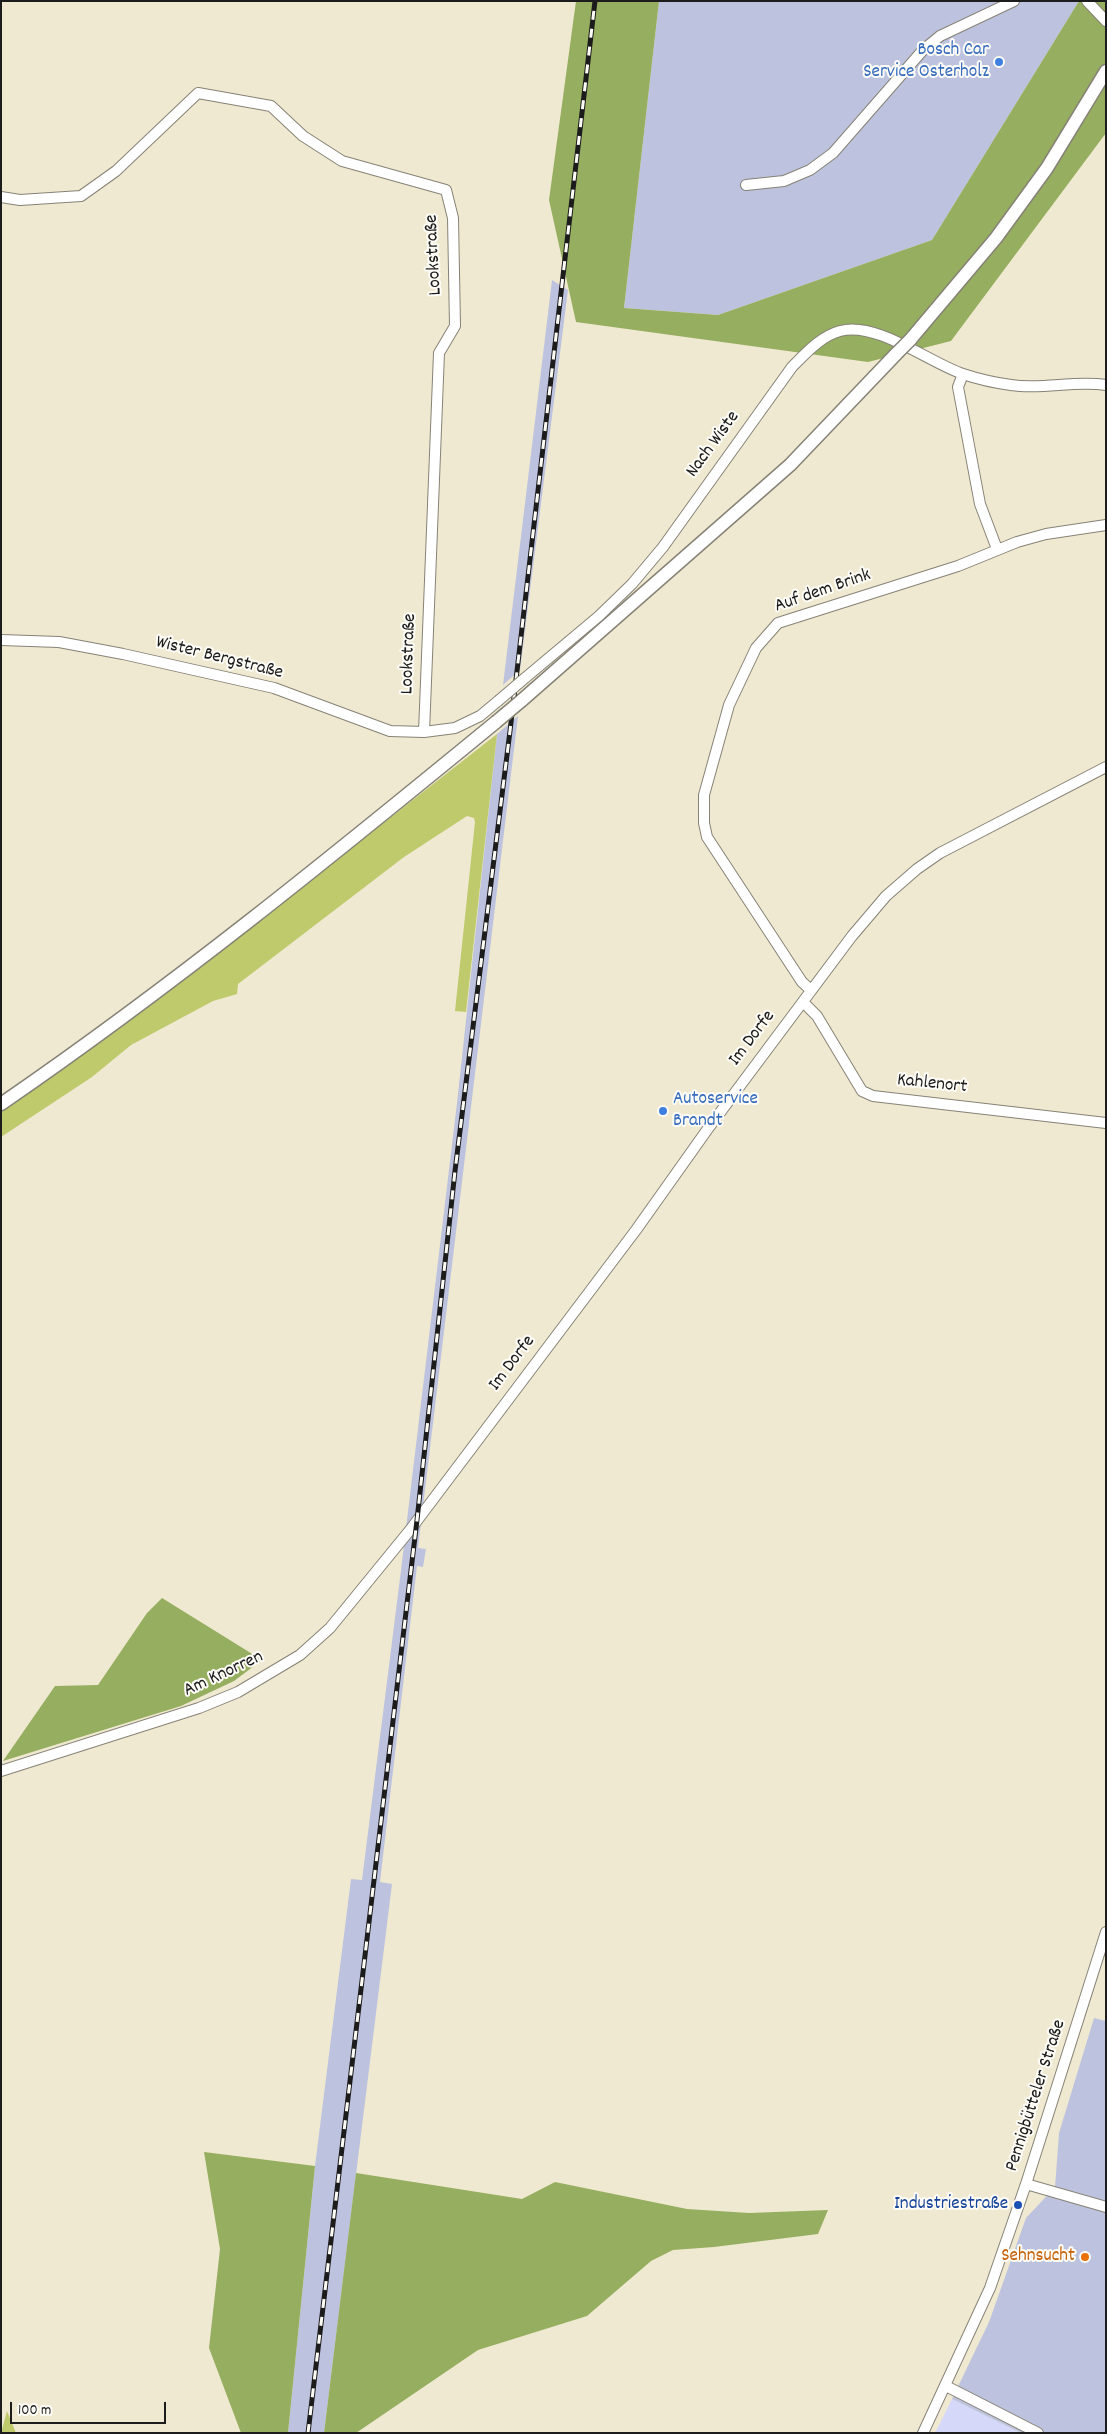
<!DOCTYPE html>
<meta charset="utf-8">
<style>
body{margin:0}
#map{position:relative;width:1107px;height:2434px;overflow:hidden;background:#f0e9d1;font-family:Dekko,sans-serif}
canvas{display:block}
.frame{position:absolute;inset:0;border:2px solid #1c1c1c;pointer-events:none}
.scale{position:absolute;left:10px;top:2402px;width:156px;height:22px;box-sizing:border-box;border:2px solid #1c1c1c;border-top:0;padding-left:6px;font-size:15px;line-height:18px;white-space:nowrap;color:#1c1c1c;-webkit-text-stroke:4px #fdfcf7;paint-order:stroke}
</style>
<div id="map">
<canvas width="1107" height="2434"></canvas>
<div class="frame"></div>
<div class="scale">100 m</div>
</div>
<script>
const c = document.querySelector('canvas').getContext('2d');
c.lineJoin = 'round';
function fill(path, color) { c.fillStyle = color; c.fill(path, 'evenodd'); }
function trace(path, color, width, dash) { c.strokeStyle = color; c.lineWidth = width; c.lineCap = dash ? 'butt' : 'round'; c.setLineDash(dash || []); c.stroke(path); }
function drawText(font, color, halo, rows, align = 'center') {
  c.font = font + ' Dekko,sans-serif'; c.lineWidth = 4; c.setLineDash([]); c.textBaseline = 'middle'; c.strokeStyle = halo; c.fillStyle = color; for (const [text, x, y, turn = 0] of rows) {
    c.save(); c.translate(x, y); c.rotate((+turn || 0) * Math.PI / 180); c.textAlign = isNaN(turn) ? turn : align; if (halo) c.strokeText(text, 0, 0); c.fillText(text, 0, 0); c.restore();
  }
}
const built = new Path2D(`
 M952,2399L1021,2433H935Z`);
const industrial = new Path2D(`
 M659,1H1079L932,240L718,315L624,308Z
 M552,280L568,290L520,670L503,685Z
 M518,716L418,1548L426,1549L423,1567L417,1566L380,1882L392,1884L324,2433H288L315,2166L351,1879L362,1880L401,1570L457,1103L497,734Z
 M1094,2018L1106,2021V2433H1021L952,2399L989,2322L1026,2218L1055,2187L1059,2133Z`);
const green = new Path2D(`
 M497,734L466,1012L455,1011L475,822L474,818L467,816L404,857L238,984L237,994L213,1001L131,1045L92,1077L1,1137V1112L206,962Z
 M7,2411L16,2433H1Z`);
const forest = new Path2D(`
 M576,1H659L624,308L718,315L932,240L1079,1H1106V133L951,341L868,362L576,322L549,200Z
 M162,1598L262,1660L234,1681L181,1706L3,1761L55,1686L98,1685L147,1613Z
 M204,2152L315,2166L288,2433H241L209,2348L220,2249Z
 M356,2173L522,2199L555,2182L687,2209L749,2213L828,2210L818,2234L714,2247L673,2250L651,2261L587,2316L478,2350L356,2433H324Z`);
const minor = new Path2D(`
 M1087,1L1106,21
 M746,185L784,181L810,170L833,153L923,50L940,36L1014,1
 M1,197L20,200L81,196L116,171L198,93L271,106L303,136L342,161L446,190L453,218L455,326L439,353L424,732
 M963,374L958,387L980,504L997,549
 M1,640L59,642L123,654L274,688L390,731L424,732L455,728L480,716L498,701
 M525,678L599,616L632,584L663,547L792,367C806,353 821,336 840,331C877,321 928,362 963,374C978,379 996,383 1011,385C1043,390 1074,380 1106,385
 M811,990L802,982L707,837L704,823V795L729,705L756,648L778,623L958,566L1017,542L1046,534L1106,525
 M803,1002L817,1016L862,1091L873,1096L1106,1123
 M1,1771L199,1708L238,1692L300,1655L330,1628L410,1530L636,1230L707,1130L852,936L886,896L917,869L940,853L1106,767
 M1026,2184L1106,2207
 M946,2386L1038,2433
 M923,2433L990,2288L1026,2184L1106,1932`);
const major = new Path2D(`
 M910,340L996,238L1047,168L1106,71
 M521,701L790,465L897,353
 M1,1104C173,986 335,854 496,722`);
const rail = new Path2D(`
 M308,2433L417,1520L455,1171L510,731L595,1`);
const minorBridge = new Path2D(`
 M498,701L525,678`);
const majorBridge = new Path2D(`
 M897,353L910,340
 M496,722L521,701`);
const markers = [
 [999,62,5,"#3f7fe0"],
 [663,1111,5,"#3f7fe0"],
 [1018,2205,5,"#1a4fb4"],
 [1085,2257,5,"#e8710a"]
];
const shopNames = [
 ["Bosch Car",989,51],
 ["Service Osterholz",989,73],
 ["Autoservice",673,1100,"left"],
 ["Brandt",673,1122,"left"]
];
const streetNames = [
 ["Lookstraße",435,255,-93],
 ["Nach Wiste",714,445,-54],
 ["Auf dem Brink",823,592,-19],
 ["Lookstraße",410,654,-88],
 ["Wister Bergstraße",219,659,14],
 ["Im Dorfe",753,1039,-53],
 ["Kahlenort",932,1085,6],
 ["Im Dorfe",513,1364,-53],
 ["Am Knorren",224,1675,-25],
 ["Pennigbütteler Straße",1037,2096,-72]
];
const transitNames = [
 ["Industriestraße",1008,2205]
];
const foodNames = [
 ["Sehnsucht",1075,2257]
];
fill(built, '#d5d8f9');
fill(industrial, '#bdc3de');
fill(green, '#beca6b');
fill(forest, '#96ae5f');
trace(minor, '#868276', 12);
trace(major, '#868276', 15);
trace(minor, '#fff', 10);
trace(major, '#fff', 12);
trace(rail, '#1c1c1c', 5);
trace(rail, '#fdfcf7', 3, [9]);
trace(minorBridge, '#868276', 12, []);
trace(majorBridge, '#868276', 15, []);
trace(minorBridge, '#fff', 10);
trace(majorBridge, '#fff', 12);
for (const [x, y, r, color] of markers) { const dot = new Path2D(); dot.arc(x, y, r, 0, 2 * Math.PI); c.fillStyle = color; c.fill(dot); trace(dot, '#fdfcf7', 2); }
drawText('19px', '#366cbe', '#fdfcf7', shopNames, 'right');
drawText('19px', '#1c1c1c', '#fdfcf7', streetNames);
drawText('19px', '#164399', '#fdfcf7', transitNames, 'right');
drawText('19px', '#c56008', '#fdfcf7', foodNames, 'right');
</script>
